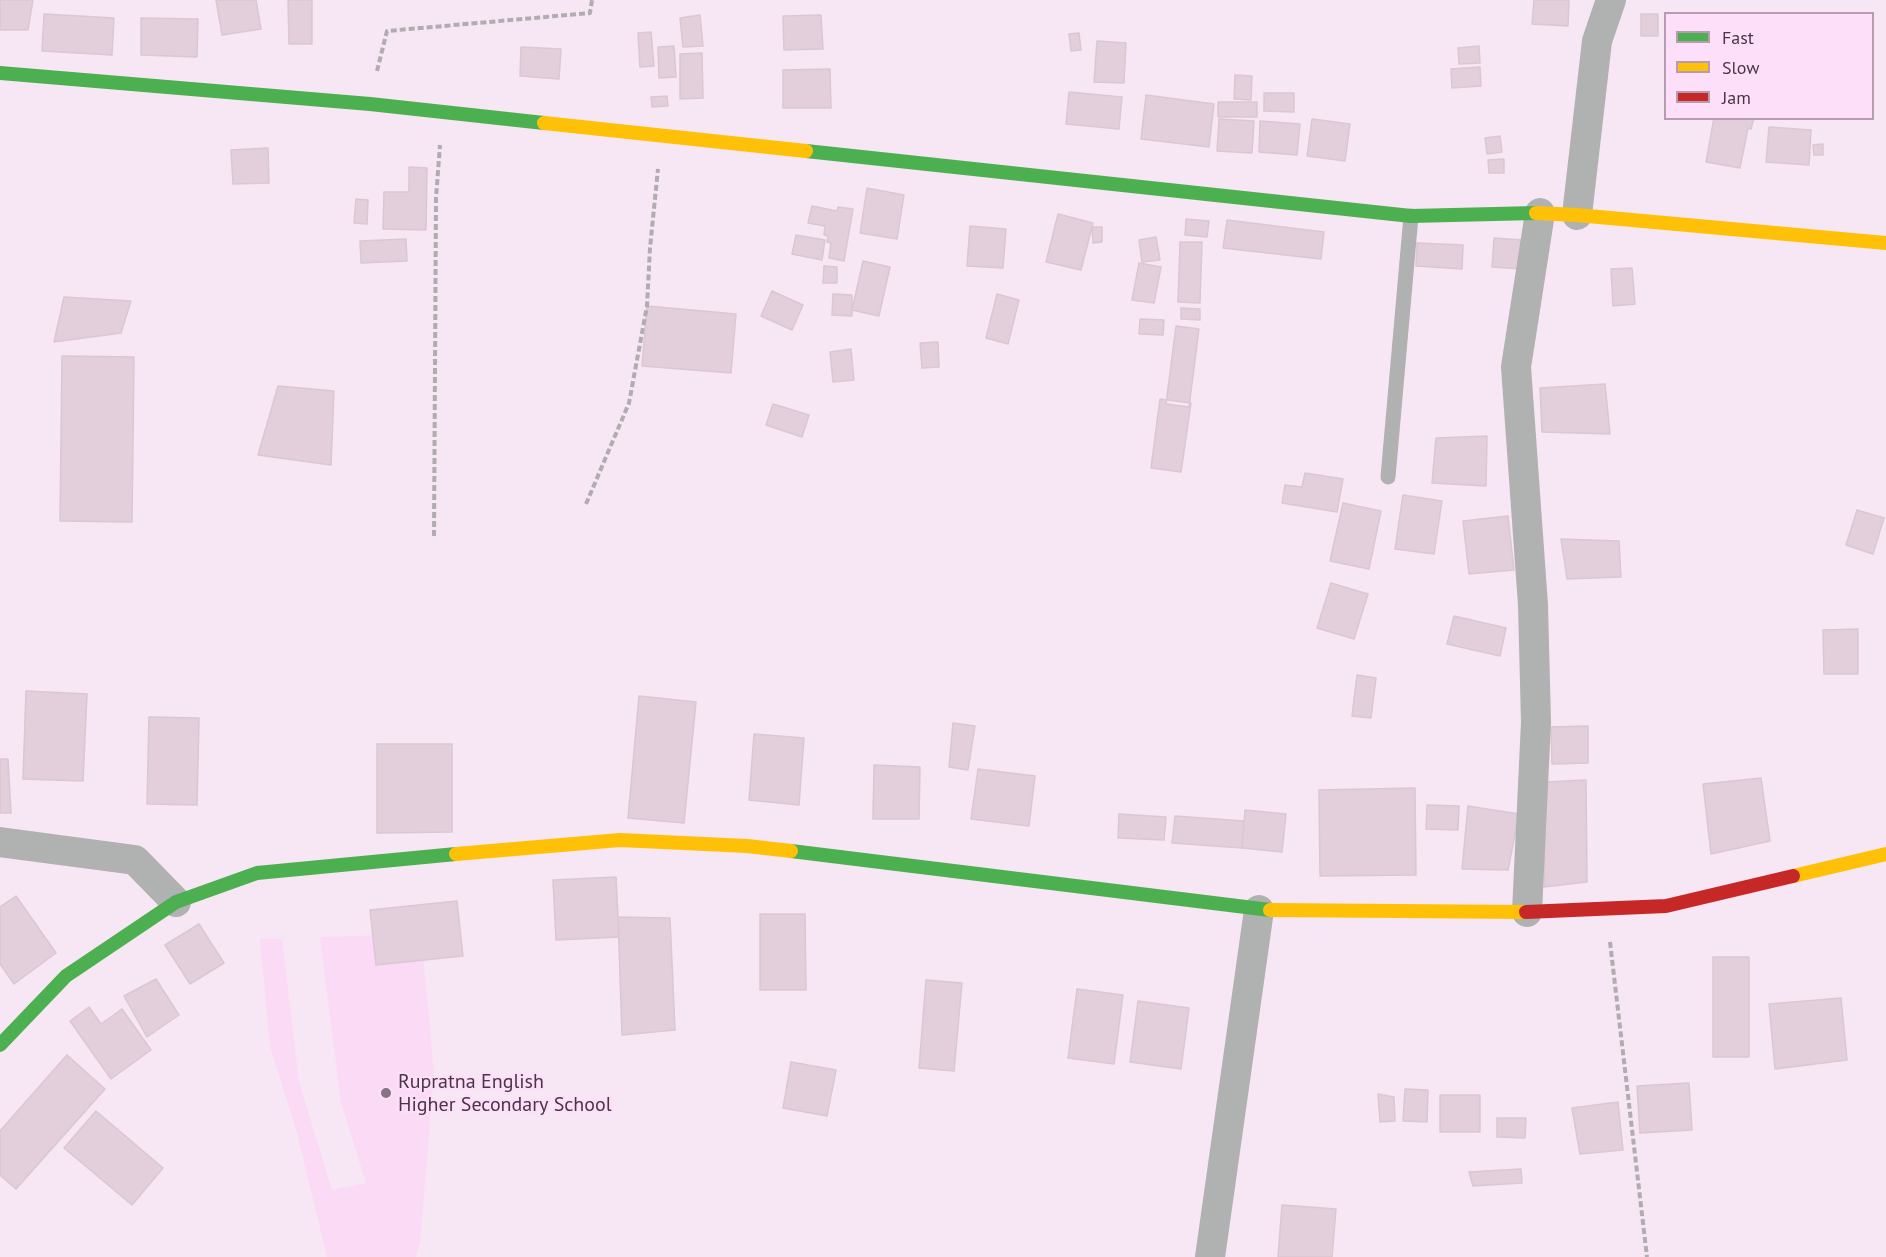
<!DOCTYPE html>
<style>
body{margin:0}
#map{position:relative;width:1886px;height:1257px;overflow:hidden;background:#f7e6f4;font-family:"PT Sans",sans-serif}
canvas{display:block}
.legend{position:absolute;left:1664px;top:12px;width:210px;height:108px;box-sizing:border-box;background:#fedff9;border:2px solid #b69bb1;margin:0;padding:8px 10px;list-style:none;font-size:18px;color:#493546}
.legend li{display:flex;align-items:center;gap:12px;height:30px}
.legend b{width:30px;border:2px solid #b69bb1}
</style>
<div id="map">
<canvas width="1886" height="1257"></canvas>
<ul class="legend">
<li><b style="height:8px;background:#4caf50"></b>Fast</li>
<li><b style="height:8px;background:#ffc107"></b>Slow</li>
<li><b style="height:8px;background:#c62828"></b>Jam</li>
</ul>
</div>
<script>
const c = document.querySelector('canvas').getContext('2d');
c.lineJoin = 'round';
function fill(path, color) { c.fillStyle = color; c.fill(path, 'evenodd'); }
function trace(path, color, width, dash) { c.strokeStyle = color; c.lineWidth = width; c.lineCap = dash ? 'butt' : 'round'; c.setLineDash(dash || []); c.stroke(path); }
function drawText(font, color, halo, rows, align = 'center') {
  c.font = font + ' "PT Sans",sans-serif'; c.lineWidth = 4.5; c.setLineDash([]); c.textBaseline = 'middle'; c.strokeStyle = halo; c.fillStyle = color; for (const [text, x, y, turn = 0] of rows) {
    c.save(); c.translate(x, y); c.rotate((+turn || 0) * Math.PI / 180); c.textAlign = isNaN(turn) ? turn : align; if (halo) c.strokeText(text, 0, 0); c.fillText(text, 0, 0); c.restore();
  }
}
const built = new Path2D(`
 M421,934L434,1072L420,1242L416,1257H327L297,1133L270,1046L260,939H282L299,1082L332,1190L366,1183L341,1103L320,937Z`);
const building = new Path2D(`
 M0,0H33L28,30H0Z
 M216,0H256L261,29L222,35Z
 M288,0H312V44H289Z
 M1534,0H1569L1568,26L1532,24Z
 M44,14L114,18L112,55L42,51Z
 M1641,14H1658V36H1641Z
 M700,15L703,46L683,47L680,18Z
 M821,15L823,49L784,50L783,16Z
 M141,18L198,19L197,57L141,55Z
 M651,32L654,66L640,67L638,33Z
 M1079,33L1081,50L1071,51L1069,34Z
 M1097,41L1126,43L1124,83L1094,82Z
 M674,46L676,77L659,78L658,47Z
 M1479,46L1480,63L1459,64L1458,48Z
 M521,47L561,49L559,79L520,76Z
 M702,53L703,98L680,99V54Z
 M1480,67L1481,86L1452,88L1451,69Z
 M830,69L831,108H783V70Z
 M1235,75L1252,76L1251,100L1234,99Z
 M1069,92L1122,97L1119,129L1066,124Z
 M1264,93H1294V112L1264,111Z
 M1146,95L1214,104L1209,147L1141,139Z
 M667,96L668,106L652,107L651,97Z
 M1218,102H1257V117H1218Z
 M1714,118H1754L1751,129L1748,128L1740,168L1706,162Z
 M1219,119L1254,121L1252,153L1217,151Z
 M1312,119L1350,124L1345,161L1307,156Z
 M1260,121L1300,124L1297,155L1259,152Z
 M1769,127L1811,130L1809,165L1766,162Z
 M1500,136L1502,152L1487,154L1485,138Z
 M1823,144V155H1814L1813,145Z
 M268,148L269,183L233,184L231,150Z
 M1504,159V173H1489L1488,160Z
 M409,167L427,168L426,230L383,229L384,192H409Z
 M867,188L904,195L897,239L860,233Z
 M356,199L368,200L367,224L354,223Z
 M812,206L837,211L838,207L853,209L844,261L829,258L831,243L827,242L828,236L824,235L825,226L808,223Z
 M1058,214L1093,223L1081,270L1046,262Z
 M1186,219L1209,221L1207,237L1185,235Z
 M1227,220L1324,232L1321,259L1223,248Z
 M970,226L1006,229L1003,268L967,266Z
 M1092,227H1102V242L1093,243Z
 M796,235L825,240L822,260L792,254Z
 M1156,237L1160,260L1142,262L1139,240Z
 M1494,238L1523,240L1521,269L1492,267Z
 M406,239L407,261L361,263L360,241Z
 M1180,242H1202L1200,303L1178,302Z
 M1417,243L1463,245L1462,269L1416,266Z
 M863,261L890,267L879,316L852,310Z
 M1139,263L1161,267L1154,303L1132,300Z
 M824,266L837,267V283H823Z
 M1632,268L1635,304L1613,306L1611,269Z
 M772,291L803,305L792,330L761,316Z
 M833,294L852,295V316L832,315Z
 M997,294L1019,300L1008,344L986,338Z
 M64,297L131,301L121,333L54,342Z
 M647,306L736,314L731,373L642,366Z
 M1181,308L1200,309V320L1181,319Z
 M1140,319L1164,320L1163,335L1139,334Z
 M1176,326L1199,329L1189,407L1166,404Z
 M938,342L939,367L922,368L920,343Z
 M851,349L854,380L833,382L830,352Z
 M62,356L134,357L132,522L60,521Z
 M1605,384L1610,434L1542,432L1540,388Z
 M278,386L334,391L331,465L258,455Z
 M1160,399L1191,403L1181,472L1151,468Z
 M773,404L809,415L802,437L766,425Z
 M1487,436L1486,486L1432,483L1436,438Z
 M1305,473L1343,479L1337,512L1282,503L1285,485L1302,487Z
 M1403,495L1442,501L1434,554L1395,549Z
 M1343,503L1381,511L1369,569L1330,561Z
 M1857,510L1884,518L1873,554L1846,545Z
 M1508,516L1514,570L1469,574L1463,521Z
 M1561,539L1619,541L1621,577L1567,579Z
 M1331,583L1368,594L1354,639L1317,628Z
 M1454,616L1506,628L1500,656L1447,644Z
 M1858,629V674H1824L1823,630Z
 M1357,675L1376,678L1371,718L1352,716Z
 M26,691L87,694L83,781L23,779Z
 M639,696L696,702L684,823L628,818Z
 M149,717L199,718L197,805L147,804Z
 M953,723L975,726L968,770L949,767Z
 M1588,726V763L1552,764L1551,727Z
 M754,734L804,738L799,805L749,800Z
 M377,744H452V832L377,833Z
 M0,759H8L11,813H0Z
 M874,765L920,767L919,819H873Z
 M978,769L1035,776L1029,826L971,819Z
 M1761,778L1770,841L1711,854L1703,784Z
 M1586,780L1587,882L1544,887L1546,782Z
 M1415,788L1416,875L1320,876L1319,790Z
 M1427,805L1459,806L1458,830L1426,829Z
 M1468,806L1519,814L1508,870L1462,869Z
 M1245,810L1286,814L1282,852L1242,848Z
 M1119,814L1166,817L1164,840L1118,838Z
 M1175,816L1244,821L1242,848L1172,843Z
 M616,877L619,937L556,940L553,880Z
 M16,896L56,953L14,984L0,964V907Z
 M457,901L463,956L376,965L370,910Z
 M760,914H805L806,990H760Z
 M618,917L670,918L675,1030L622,1035Z
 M199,924L224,963L190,984L165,945Z
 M1713,957H1749V1057H1713Z
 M156,979L179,1015L147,1037L124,996Z
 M926,980L962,983L954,1071L919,1068Z
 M1077,989L1123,995L1114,1064L1068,1058Z
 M1841,998L1847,1060L1775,1069L1769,1004Z
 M1138,1001L1189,1008L1181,1069L1130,1062Z
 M89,1007L101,1024L122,1009L151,1050L111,1079L70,1021Z
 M67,1055L105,1089L16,1189L0,1175V1131Z
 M791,1062L836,1070L827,1116L783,1108Z
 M1689,1083L1692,1130L1640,1133L1637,1086Z
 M1405,1089L1428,1090L1427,1122L1403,1121Z
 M1378,1094L1394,1097L1395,1121L1380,1122Z
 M1440,1095H1480V1132H1440Z
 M1618,1102L1623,1150L1580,1154L1572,1108Z
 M96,1111L163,1168L132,1205L64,1148Z
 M1497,1118H1526L1525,1138L1497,1137Z
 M1521,1169L1522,1183L1473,1186L1469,1172Z
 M1282,1205L1336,1209L1332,1257H1278Z`);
const path = new Path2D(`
 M377,71L387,31L590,13L592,0
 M586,504L629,403L647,306L650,248L658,169
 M434,536L436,198L440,145
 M1610,942L1647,1257`);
const lane = new Path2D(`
 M1388,477L1411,216`);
const street = new Path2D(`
 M1577,215L1597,41L1611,0
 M0,842L135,860L176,902
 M1527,912L1536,722L1533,605L1516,367L1540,213
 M1210,1257L1259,910`);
const fast = new Path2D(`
 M0,73L370,104L544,123
 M806,151L1411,216L1536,213
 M791,851L1270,910
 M0,1045L66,976L176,902L257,873L456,854`);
const slow = new Path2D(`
 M544,123L806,151
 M1536,213L1577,215L1886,243
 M456,854L620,840L747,846L791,851
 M1793,876L1886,854
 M1270,910L1526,912`);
const jam = new Path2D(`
 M1526,912L1666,906L1793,876`);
const markers = [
 [386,1093,6,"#867383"]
];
const poiNames = [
 ["Rupratna English",398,1082],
 ["Higher Secondary School",398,1105]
];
fill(built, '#fbdaf6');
fill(building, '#e3cfdb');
trace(building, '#dac7d2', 1.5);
trace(path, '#b0acb0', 4, [6, 3]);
trace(lane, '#b0b1b1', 15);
trace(street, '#b0b1b1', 30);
trace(fast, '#4caf50', 14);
trace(slow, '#ffc107', 14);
trace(jam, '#c62828', 14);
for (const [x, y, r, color] of markers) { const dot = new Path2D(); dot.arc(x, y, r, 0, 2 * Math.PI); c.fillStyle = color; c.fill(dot); trace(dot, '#fedff9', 2); }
drawText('20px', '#493546', '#fedff9', poiNames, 'left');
</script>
